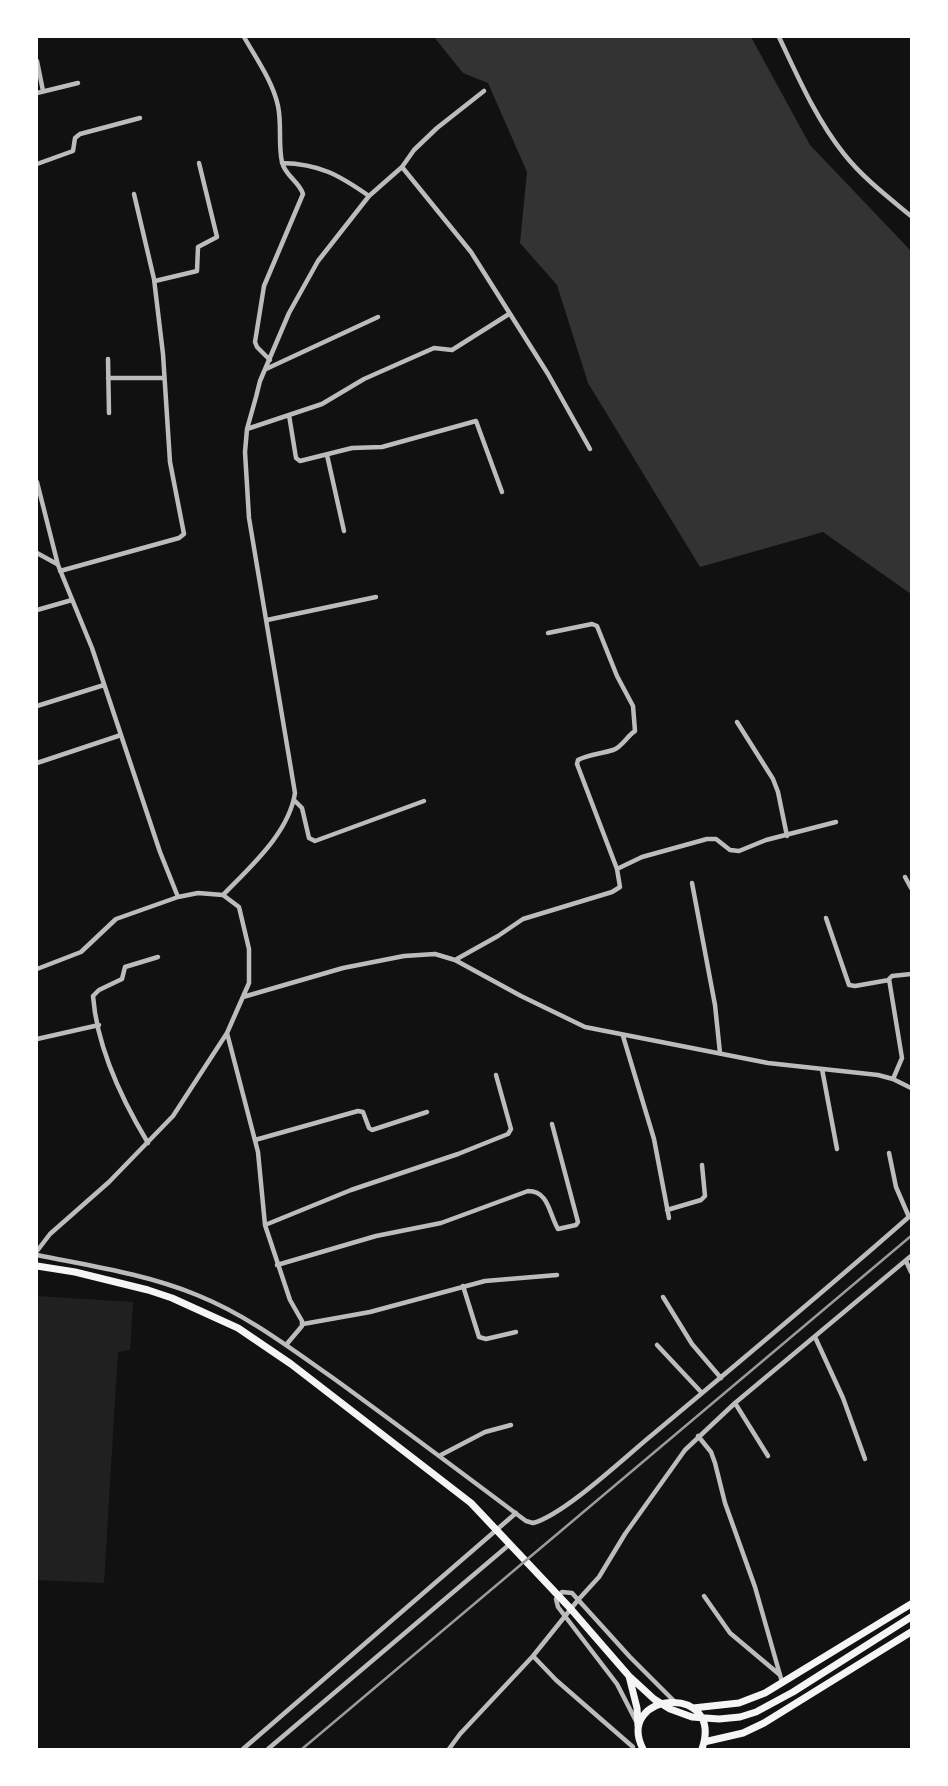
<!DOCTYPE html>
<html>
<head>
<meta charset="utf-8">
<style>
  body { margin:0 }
  #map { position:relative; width:948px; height:1786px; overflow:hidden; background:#111; font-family:Jost,sans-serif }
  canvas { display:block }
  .frame { position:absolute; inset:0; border:38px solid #fff; pointer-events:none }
</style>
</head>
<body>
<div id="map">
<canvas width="948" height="1786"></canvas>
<div class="frame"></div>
</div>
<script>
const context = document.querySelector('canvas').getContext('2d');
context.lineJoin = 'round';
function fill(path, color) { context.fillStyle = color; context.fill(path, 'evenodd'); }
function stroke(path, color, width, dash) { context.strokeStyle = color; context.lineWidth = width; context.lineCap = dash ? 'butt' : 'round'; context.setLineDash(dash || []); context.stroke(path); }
fill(new Path2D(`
  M 37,1296 L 133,1302 L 130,1350 L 118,1352 L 104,1583 L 37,1580 Z`), '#202020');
fill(new Path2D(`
  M 434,37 L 751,37 L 810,145 L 911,251 L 911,594 L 823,532 L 700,567 L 588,383 L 557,285 L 520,243 L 527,172 L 488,83 L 463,73 Z`), '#333');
stroke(new Path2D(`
  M 244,37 C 256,58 273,82 278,106 C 282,125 278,144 282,162 C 285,176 299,181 303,194 L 264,286 L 255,342 L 257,347 L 270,360
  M 779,37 C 798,77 816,119 844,154 C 863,178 888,197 911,216
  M 37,61 L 43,91
  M 37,93 L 78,83
  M 282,163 C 320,164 339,175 369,196
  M 37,164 L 73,151 L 75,138 L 80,134 L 140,118
  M 402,167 L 471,252 L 548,374 L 590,449
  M 155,281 L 197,271 L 198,247 L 217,237 L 199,163
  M 108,359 L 109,413
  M 266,369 L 378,317
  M 108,378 L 164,378
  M 289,415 L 296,458 L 300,461 L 352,448 L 382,447 L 476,421 L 502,492
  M 247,429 L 322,404 L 364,379 L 434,348 L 452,350 L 509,314
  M 327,455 L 344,531
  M 37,482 L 58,565 L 92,648 L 160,852 L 178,897
  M 37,553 L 57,564
  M 60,571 L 179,538 L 184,534 L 170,462 L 163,354 L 154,279 L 134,194
  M 37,610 L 72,600
  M 267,620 L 376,597
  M 37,706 L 104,685
  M 737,722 L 773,779 L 778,792 L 787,836
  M 37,763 L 121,735
  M 294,800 L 302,808 L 309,838 L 315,841 L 424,801
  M 617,869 L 642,857 L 707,839 L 716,839 L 730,850 L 739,851 L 766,840 L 836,822
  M 905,877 L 911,888
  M 692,883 L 715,1005 L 720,1053
  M 223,895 C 250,867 289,833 295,793 L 249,518 L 245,452 L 247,429 L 256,397 L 260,381 L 289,313 L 318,261 L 369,196 L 402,167 L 414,150 L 437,128 L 484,91
  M 826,918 L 849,985 L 855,986 L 889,980
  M 455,960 L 498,936 L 523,919 L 612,892 L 620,887 L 617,869 L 577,764 L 578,760 C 589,754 601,754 613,750 C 622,747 627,736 635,731 L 633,706 L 617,676 L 597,626 L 592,624 L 548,633
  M 37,969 L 81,952 L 116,919 L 178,897 L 198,893 L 223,895 L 239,907 L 249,949 L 249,983 L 227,1033 L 258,1152 L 265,1225 L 290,1300 L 302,1321 L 302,1326 L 286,1345
  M 243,997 L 343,968 L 404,956 L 435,954 L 455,960 L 521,996 L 585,1027 L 768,1063 L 878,1075 L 893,1079 L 911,1088
  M 623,1036 L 654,1139 L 669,1218
  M 37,1039 L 99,1025
  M 822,1069 L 837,1149
  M 893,1079 L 902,1058 L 889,979 L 892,976 L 911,974
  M 255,1140 L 358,1111 L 363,1112 L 369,1128 L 372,1130 L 427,1112
  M 148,1143 C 122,1100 97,1048 93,996 L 99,990 L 122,979 L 125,967 L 158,957
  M 889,1153 L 896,1187 L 909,1217
  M 667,1210 L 701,1200 L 705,1196 L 702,1165
  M 265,1225 L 351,1190 L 458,1154 L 508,1134 L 511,1129 L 496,1075
  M 37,1251 L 50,1234 L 109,1182 L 173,1116 L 227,1033
  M 37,1255 C 91,1266 146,1274 197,1295 C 247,1315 290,1348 333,1378 C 398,1425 462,1473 526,1521 L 533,1523 C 564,1515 625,1457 652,1435 C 739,1362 826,1290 911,1215
  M 906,1261 L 911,1272
  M 277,1265 L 376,1236 L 441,1223 L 528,1191 C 549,1191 549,1214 558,1229 L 576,1225 L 578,1222 L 552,1124
  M 463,1286 L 479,1337 L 486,1339 L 516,1332
  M 663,1297 L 692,1344 L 721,1378
  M 303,1324 L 370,1312 L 485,1281 L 557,1275
  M 815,1337 L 843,1398 L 865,1459
  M 657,1345 L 702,1393
  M 735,1403 L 768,1456
  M 698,1436 L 711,1452 L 715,1463 L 725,1503 L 755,1587 L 782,1682
  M 439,1456 L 485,1432 L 511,1425
  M 704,1596 L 730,1633 L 780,1675
  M 533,1656 L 556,1680 L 633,1747
  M 636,1721 L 617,1684 L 558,1607 L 556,1599 L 562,1592 L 572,1593 L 630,1657 L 674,1701
  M 243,1749 L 516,1513
  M 268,1749 L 510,1544
  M 449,1749 L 460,1734 L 533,1656 L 578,1600 L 599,1577 L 625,1534 L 685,1450 L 735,1403 L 911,1256`), '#bcbcbc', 4.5);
stroke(new Path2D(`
  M 37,1266 L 75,1272 L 148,1290 L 172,1298 L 238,1328 L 291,1364 L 471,1503 L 570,1608 L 629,1676 L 654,1699 L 670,1709 L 692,1717 L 719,1719 L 740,1717 L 756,1712 L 793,1692 L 911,1617
  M 629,1676 L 637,1708 L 638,1726
  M 693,1708 L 739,1703 L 765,1693 L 911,1604
  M 704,1742 L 743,1733 L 764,1723 L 911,1632
  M 643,1749 C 614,1692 725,1682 702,1749`), '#f5f5f5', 7);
stroke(new Path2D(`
  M 302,1749 L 911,1236`), '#9a9a9a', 2.5);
</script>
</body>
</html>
